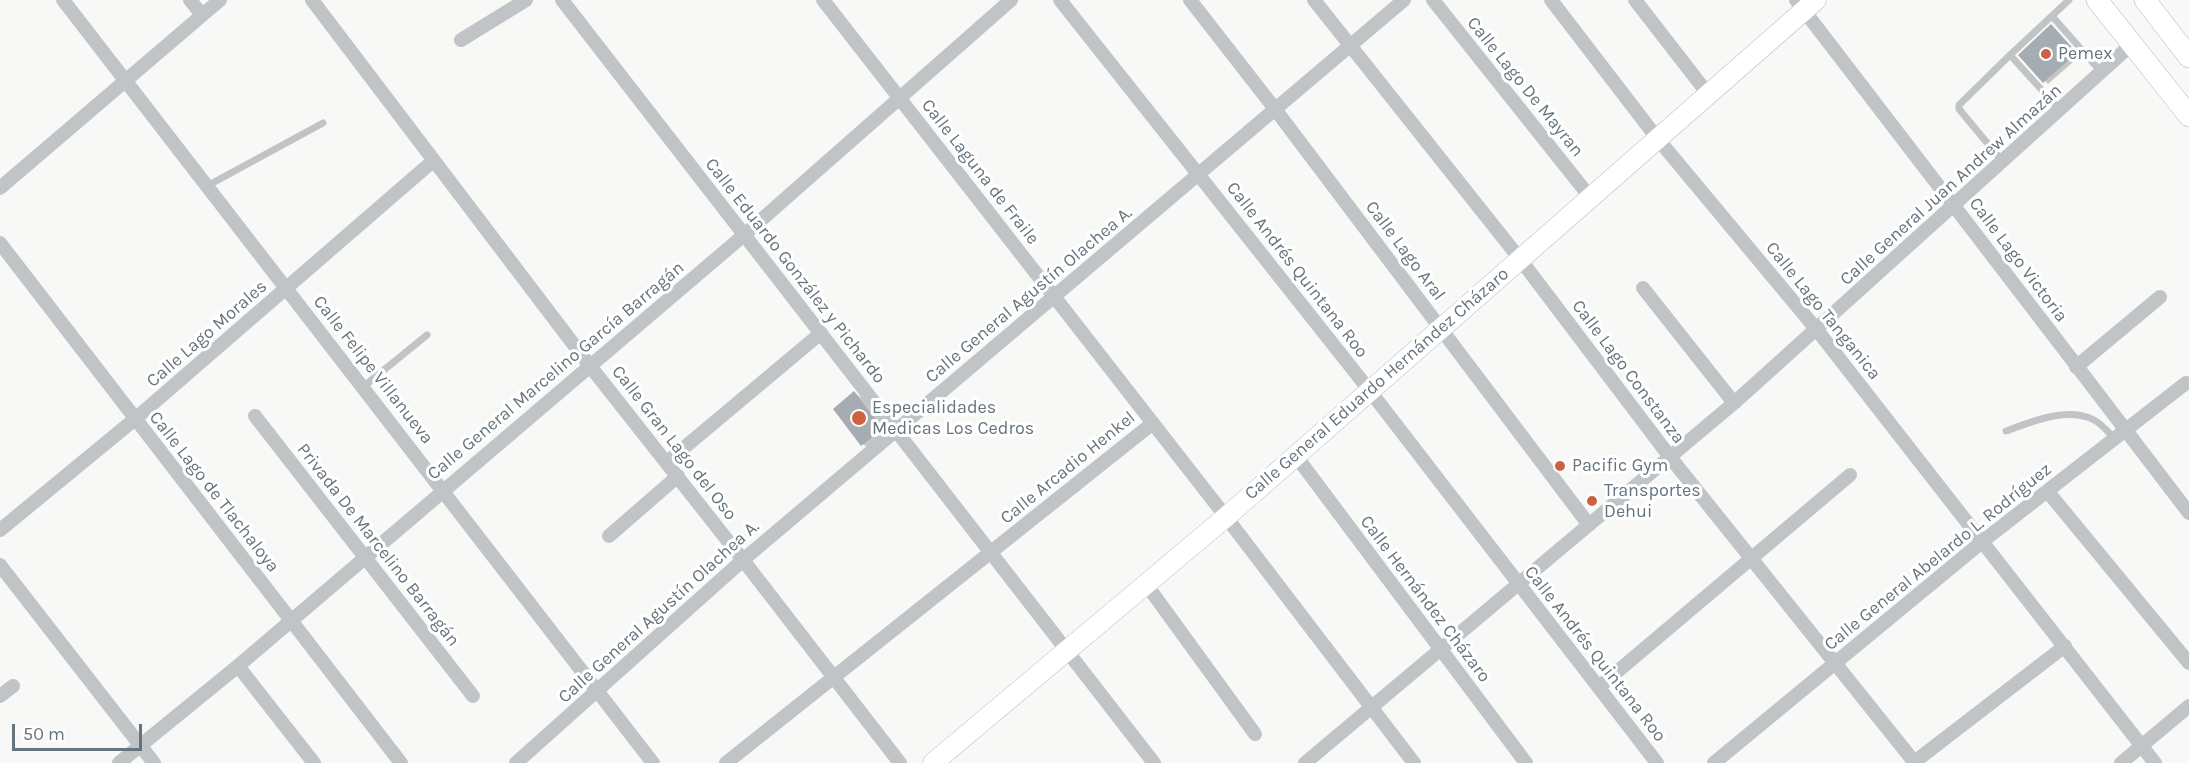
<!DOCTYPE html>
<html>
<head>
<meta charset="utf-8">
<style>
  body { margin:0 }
  #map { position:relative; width:2189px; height:763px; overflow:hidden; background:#f8f8f6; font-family:Karla,sans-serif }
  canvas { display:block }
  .scale { position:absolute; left:12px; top:724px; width:130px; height:27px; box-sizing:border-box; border:3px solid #66747d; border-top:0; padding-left:8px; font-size:18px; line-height:21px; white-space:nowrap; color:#66747d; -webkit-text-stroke:4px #fff; paint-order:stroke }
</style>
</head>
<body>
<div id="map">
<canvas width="2189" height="763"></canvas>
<div class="scale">50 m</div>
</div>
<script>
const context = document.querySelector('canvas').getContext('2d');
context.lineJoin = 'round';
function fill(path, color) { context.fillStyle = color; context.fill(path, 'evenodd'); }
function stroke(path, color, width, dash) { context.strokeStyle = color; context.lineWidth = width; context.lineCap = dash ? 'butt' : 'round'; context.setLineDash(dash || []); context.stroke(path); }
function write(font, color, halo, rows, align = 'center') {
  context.font = font + ' Karla,sans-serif'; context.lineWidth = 6; context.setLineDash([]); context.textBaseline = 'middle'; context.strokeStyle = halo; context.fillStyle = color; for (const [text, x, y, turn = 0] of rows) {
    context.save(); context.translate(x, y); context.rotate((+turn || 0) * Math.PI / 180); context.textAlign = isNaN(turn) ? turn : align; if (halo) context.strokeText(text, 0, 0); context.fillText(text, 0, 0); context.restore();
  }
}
fill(new Path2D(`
  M 2052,26 L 2080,56 L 2048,84 L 2020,55 Z
  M 854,393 L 868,401 L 895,437 L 876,452 L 862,444 Z`), '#0003');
fill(new Path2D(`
  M 2051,24 L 2077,53 L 2043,83 L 2018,55 Z
  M 854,391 L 883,429 L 861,446 L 833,409 Z`), '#a6adb2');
const secondary = new Path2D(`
  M 933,763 L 1226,517 L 1816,0`);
const primary = new Path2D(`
  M 2097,0 L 2189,116
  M 2145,0 L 2189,57`);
stroke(secondary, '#b3b8bb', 21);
stroke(primary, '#b4b8bb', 22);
stroke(new Path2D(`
  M 2052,16 L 2102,73
  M 2010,55 L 2069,0
  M 2003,162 L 1959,109 L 1959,105 L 2010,55 L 2060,110
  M 207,186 L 323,123
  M 363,387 L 427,335
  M 2006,431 C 2031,422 2067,406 2094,420 C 2102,424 2108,432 2115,439`), '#c0c4c7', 7);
stroke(new Path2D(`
  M 63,0 L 653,763
  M 190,0 L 202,15
  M 312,0 L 590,366 L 743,560 L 900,763
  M 562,0 L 1154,763
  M 823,0 L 1226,517 L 1414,763
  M 1060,0 L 1370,391 L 1657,763
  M 1190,0 L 1275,109 L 1589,525
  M 1314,0 L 1520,259 L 1670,457 L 1915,763
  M 1433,0 L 1590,197
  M 1551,0 L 1657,138 L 1817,330 L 2155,763
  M 1635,0 L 1708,94
  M 1796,0 C 1928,170 2058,342 2189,513
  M 461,40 L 526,0
  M 0,188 L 220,0
  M 0,243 L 401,763
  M 1643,288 L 1734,403
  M 2076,367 L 2160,297
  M 255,416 L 473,696
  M 1296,456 L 1526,763
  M 667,462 L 821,333
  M 2048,492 L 2189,663
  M 0,530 L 135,419 L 433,161
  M 609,536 L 678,476
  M 0,565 L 154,763
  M 1146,584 L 1255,734
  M 238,666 L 314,763
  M 1599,687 L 1850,475
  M 0,696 L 13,686
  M 119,763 L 238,666 L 744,235 L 1011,0
  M 516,763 L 743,560 L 1404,0
  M 726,763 L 1153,423
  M 1305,763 L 1734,403 L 2132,44
  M 1714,763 L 1983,541 L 2186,383
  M 1913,763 L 2065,646
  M 2121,763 L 2189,706`), '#c0c4c7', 14);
stroke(secondary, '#fff', 20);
stroke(primary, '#fff', 21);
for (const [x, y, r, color] of [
  [2046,54,6,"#cd6242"],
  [859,418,8,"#cd6242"],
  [1560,466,6,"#cd6242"],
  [1592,501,6,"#cd6242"]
]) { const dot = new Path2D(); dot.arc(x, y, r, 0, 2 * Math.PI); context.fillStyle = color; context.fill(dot); stroke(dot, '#fff', 2); }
write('18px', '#66747d', '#fff', [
  ["Pemex",2058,54],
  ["Especialidades",872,408],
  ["Medicas Los Cedros",872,429],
  ["Pacific Gym",1572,466],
  ["Transportes",1604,491],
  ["Dehui",1604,512]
], 'left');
write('18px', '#66747d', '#fff', [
  ["Calle Lago De Mayran",1525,87,51],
  ["Calle Laguna de Fraile",980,172,52],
  ["Calle General Juan Andrew Almazán",1951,185,-42],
  ["Calle Lago Aral",1405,251,53],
  ["Calle Lago Victoria",2018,260,53],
  ["Calle Andrés Quintana Roo",1297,270,52],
  ["Calle Eduardo González y Pichardo",795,271,52],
  ["Calle General Agustín Olachea A.",1029,295,-40],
  ["Calle Lago Tanganica",1823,311,51],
  ["Calle Lago Morales",207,334,-41],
  ["Calle Felipe Villanueva",373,370,52],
  ["Calle General Marcelino García Barragán",556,371,-40],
  ["Calle Lago Constanza",1628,372,53],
  ["Calle General Eduardo Hernández Cházaro",1377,384,-41],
  ["Calle Gran Lago del Oso",674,443,52],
  ["Calle Arcadio Henkel",1068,468,-39],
  ["Calle Lago de Tlachaloya",214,492,52],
  ["Privada De Marcelino Barragán",378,545,52],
  ["Calle General Abelardo L. Rodríguez",1938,557,-39],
  ["Calle Hernández Cházaro",1425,599,53],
  ["Calle General Agustín Olachea A.",659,612,-42],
  ["Calle Andrés Quintana Roo",1595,654,52]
]);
</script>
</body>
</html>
